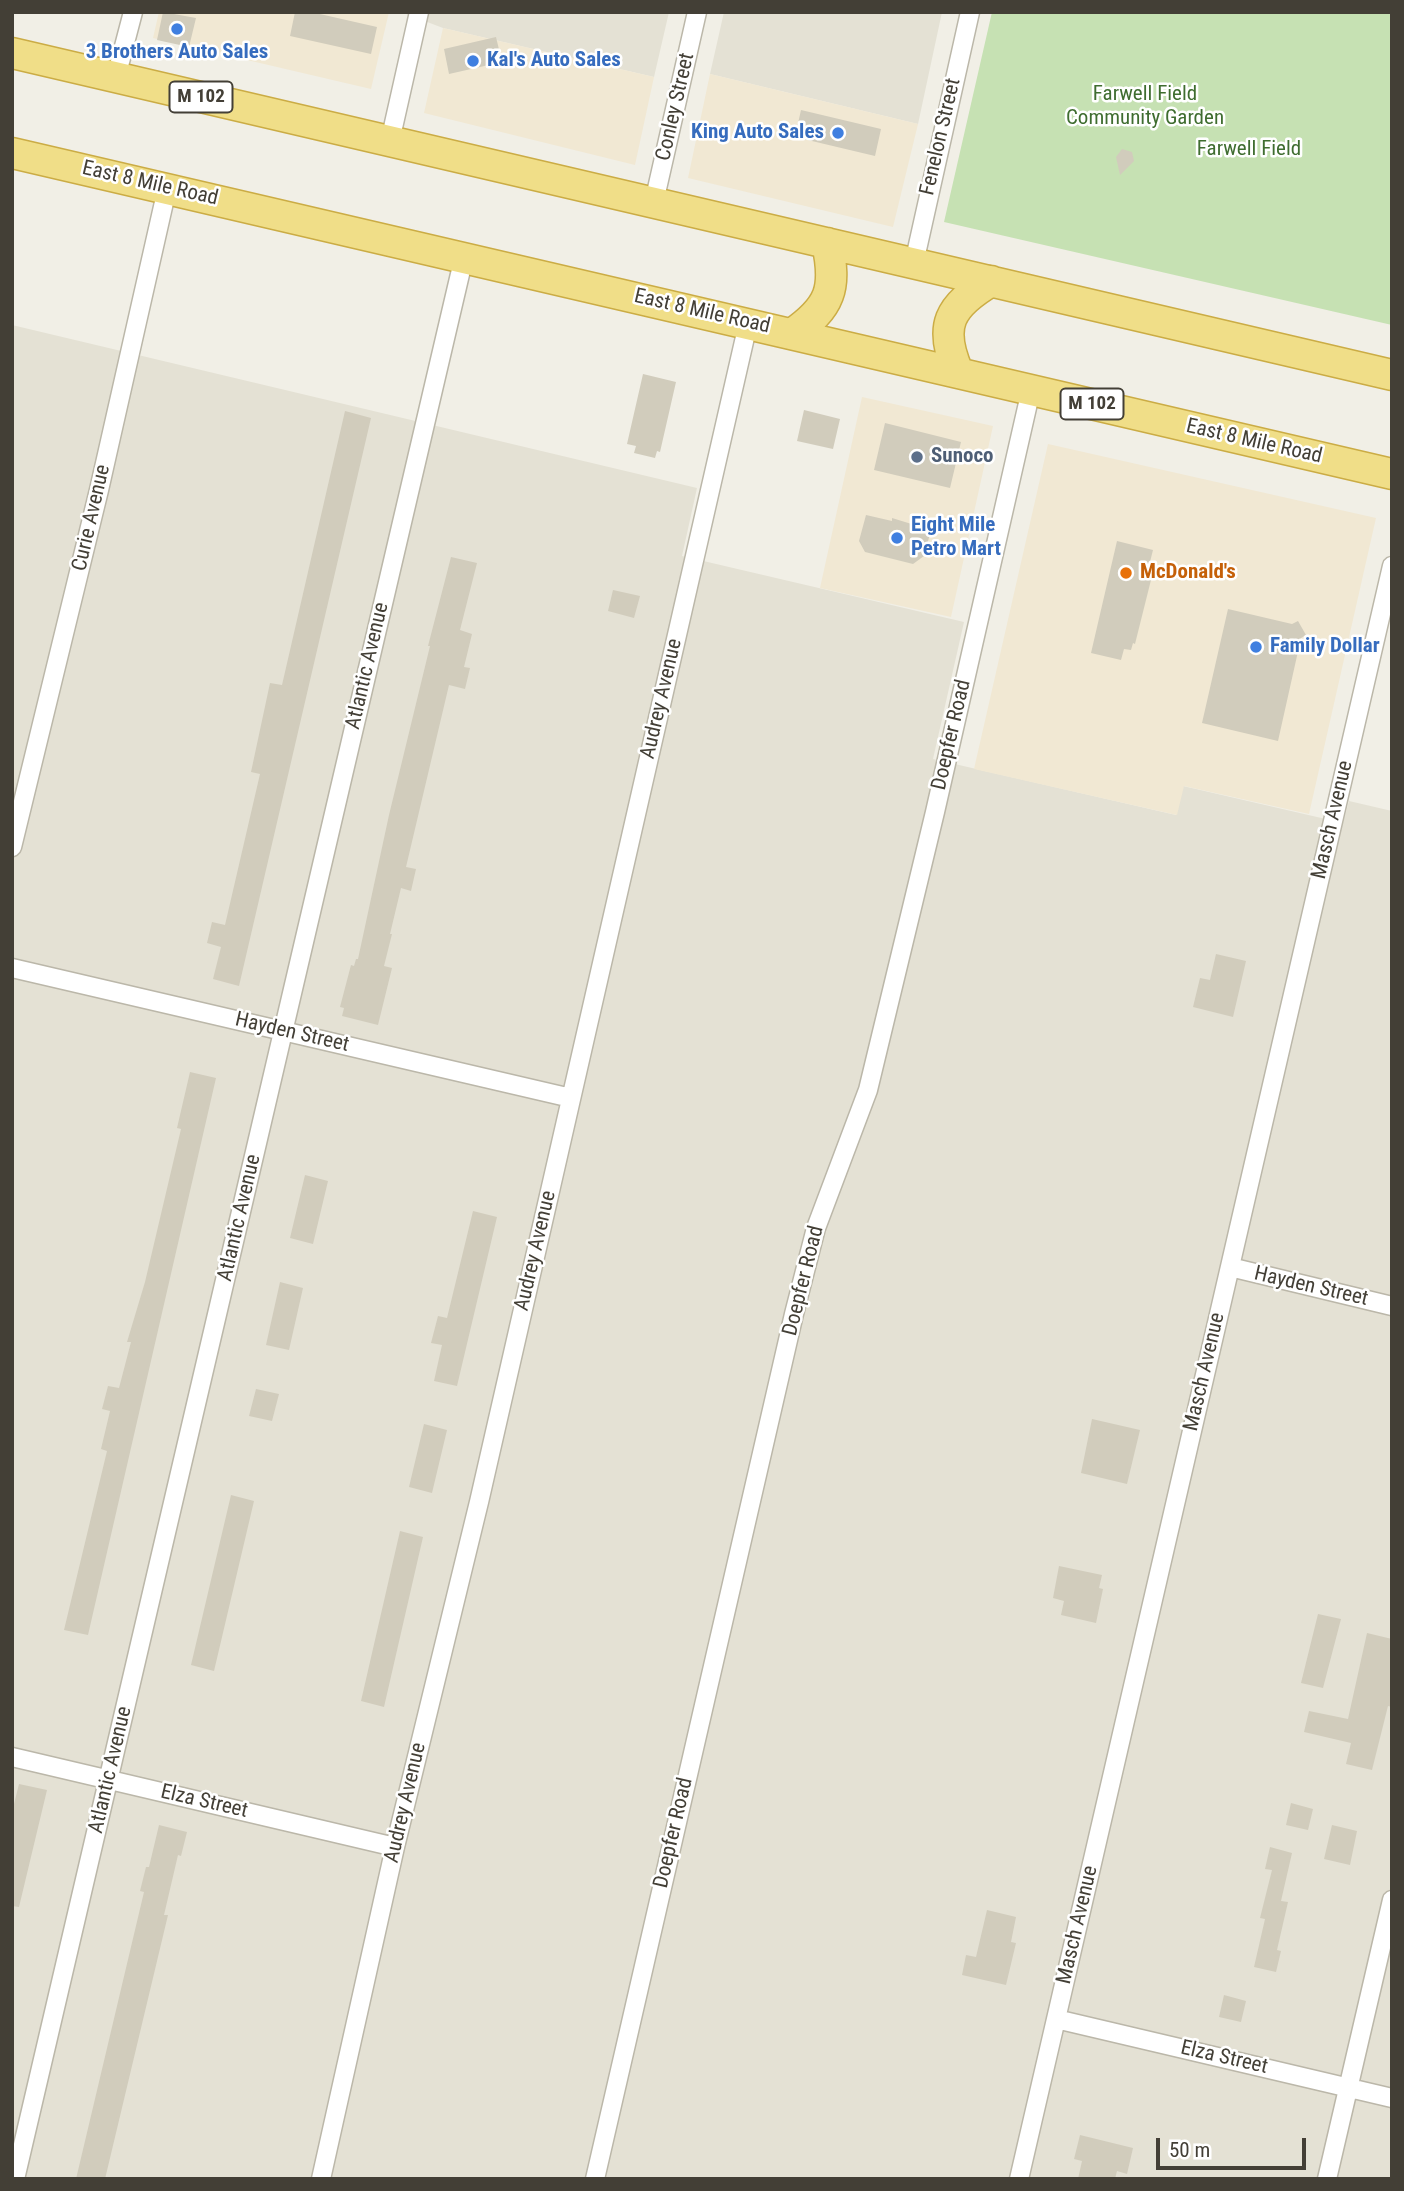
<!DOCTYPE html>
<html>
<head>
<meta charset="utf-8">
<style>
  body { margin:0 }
  #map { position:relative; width:1404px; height:2191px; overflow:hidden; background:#f1efe6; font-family:"Roboto Condensed",sans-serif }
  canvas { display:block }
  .frame { position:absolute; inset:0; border:14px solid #433f36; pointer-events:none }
  .scale { position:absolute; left:1156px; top:2138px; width:150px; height:32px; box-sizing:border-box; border:4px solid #433f36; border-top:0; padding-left:9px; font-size:21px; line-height:24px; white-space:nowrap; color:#433f36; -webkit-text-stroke:5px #fff; paint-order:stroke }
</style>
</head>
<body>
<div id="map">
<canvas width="1404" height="2191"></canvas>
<div class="frame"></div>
<div class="scale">50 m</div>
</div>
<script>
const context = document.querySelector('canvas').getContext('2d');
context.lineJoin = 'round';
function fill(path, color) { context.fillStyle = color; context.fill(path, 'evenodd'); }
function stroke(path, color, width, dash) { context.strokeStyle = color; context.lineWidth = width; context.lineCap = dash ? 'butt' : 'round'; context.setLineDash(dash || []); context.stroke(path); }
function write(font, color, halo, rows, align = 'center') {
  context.font = font + ' "Roboto Condensed",sans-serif'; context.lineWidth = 5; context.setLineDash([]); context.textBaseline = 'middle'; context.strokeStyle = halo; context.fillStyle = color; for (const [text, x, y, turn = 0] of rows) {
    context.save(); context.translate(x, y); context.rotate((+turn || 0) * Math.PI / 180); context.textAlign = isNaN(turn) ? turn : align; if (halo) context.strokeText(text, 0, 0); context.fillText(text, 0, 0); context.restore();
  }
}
fill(new Path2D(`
  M 401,12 L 669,12 L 654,77 L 443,28 Z
  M 724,12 L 942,12 L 918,124 L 710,74 Z
  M 12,325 L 697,488 L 682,556 L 964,622 L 933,759 L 1176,815 L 1183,786 L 1343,823 L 1349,801 L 1392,811 L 1392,2179 L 12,2179 Z`), '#e4e1d4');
fill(new Path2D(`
  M 159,12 L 389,12 L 371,89 L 153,38 Z
  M 443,28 L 654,77 L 635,165 L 424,113 Z
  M 710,74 L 918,124 L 893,227 L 688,178 Z
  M 862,397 L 993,426 L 951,617 L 820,588 Z
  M 1048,444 L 1376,518 L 1309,814 L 1184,786 L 1177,815 L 974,769 Z`), '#f1e8d3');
fill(new Path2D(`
  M 992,12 L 1392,12 L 1392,325 L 944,222 Z`), '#c6e1b3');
fill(new Path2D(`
  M 163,12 L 196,18 L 189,47 L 157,40 Z
  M 295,12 L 311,12 L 377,27 L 371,54 L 290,36 Z
  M 496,37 L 502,62 L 449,74 L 444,49 Z
  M 801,110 L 881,129 L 875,156 L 795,137 Z
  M 1122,149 L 1132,152 L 1134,161 L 1120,175 L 1116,157 Z
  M 643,374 L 676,382 L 660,452 L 657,451 L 655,458 L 634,453 L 636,446 L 627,444 Z
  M 804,410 L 840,419 L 833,449 L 797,441 Z
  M 345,411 L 371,418 L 239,986 L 213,979 L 221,947 L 207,943 L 212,922 L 225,925 L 260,774 L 251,772 L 270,683 L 282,685 Z
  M 885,423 L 961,442 L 950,488 L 874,470 Z
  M 866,515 L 892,521 L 892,518 L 931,530 L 924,556 L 913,564 L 865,552 L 859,541 Z
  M 1117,541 L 1153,550 L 1149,566 L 1154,568 L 1135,644 L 1133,643 L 1131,650 L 1124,649 L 1121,660 L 1091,653 Z
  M 451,557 L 477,563 L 460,630 L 472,634 L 464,667 L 470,668 L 465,689 L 449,685 L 406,867 L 416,869 L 411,891 L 401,888 L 390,934 L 392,934 L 384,966 L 392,968 L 378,1025 L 342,1016 L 344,1008 L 340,1007 L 351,965 L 354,966 L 356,959 L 358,959 L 389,815 L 430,646 L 428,646 Z
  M 613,590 L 640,596 L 634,618 L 608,611 Z
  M 1228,609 L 1292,624 L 1298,621 L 1306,635 L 1301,638 L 1278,741 L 1202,723 Z
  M 1216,954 L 1246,961 L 1233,1017 L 1193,1007 L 1200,978 L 1210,980 Z
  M 190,1072 L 216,1078 L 88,1635 L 64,1630 L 107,1451 L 101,1449 L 110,1411 L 102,1409 L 108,1386 L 119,1388 L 131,1342 L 127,1342 L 145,1282 L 181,1129 L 177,1128 Z
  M 305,1175 L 328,1181 L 313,1244 L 290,1238 Z
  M 473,1211 L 497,1217 L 457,1386 L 434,1381 L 442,1345 L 431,1343 L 438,1316 L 447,1318 Z
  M 280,1282 L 303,1288 L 289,1350 L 266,1345 Z
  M 256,1389 L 279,1394 L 272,1421 L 249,1416 Z
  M 1092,1419 L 1140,1430 L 1127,1484 L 1081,1473 Z
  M 424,1424 L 447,1430 L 432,1493 L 409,1487 Z
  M 231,1495 L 254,1501 L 214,1671 L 191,1665 Z
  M 400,1531 L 423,1537 L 384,1707 L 361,1701 Z
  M 1059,1566 L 1102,1575 L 1099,1588 L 1103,1589 L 1096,1623 L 1061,1615 L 1064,1601 L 1053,1598 Z
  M 1318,1614 L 1341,1619 L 1323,1688 L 1301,1683 Z
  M 1367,1633 L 1392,1639 L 1392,1707 L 1388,1706 L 1372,1770 L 1346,1764 L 1351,1743 L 1304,1732 L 1309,1711 L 1348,1719 Z
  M 19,1784 L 47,1790 L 19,1907 L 12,1906 L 12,1812 Z
  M 1291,1803 L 1313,1809 L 1308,1830 L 1286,1825 Z
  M 159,1825 L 187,1832 L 181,1856 L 178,1855 L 164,1915 L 168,1915 L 105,2179 L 76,2179 L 144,1892 L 140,1891 L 146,1867 L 149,1867 Z
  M 1332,1825 L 1357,1831 L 1350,1865 L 1324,1859 Z
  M 1270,1847 L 1292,1853 L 1281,1901 L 1288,1902 L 1277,1950 L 1281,1951 L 1276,1972 L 1254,1967 L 1265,1919 L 1260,1918 L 1272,1870 L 1265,1869 Z
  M 987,1910 L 1016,1917 L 1011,1942 L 1016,1943 L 1006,1985 L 962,1975 L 966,1955 L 976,1957 Z
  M 1224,1995 L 1246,2001 L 1241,2022 L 1219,2017 Z
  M 1080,2135 L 1133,2148 L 1127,2174 L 1117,2171 L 1115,2179 L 1078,2179 L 1082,2161 L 1074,2159 Z`), '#d1ccbc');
const minor = new Path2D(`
  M 116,77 L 133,12
  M 390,141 L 419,12
  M 654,202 L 697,12
  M 914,263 L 970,12
  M 12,847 L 99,490 L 167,189
  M 12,968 L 571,1098
  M 1230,1267 L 1392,1306
  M 12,1757 L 395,1847
  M 1056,2019 L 1392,2098
  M 15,2179 L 464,257
  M 321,2179 L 395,1847 L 479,1502 L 748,324
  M 595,2179 L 794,1314 L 816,1228 L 868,1090 L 935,812 L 1031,390
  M 1019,2179 L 1392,566
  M 1327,2179 L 1392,1900`);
const trunk = new Path2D(`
  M 12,53 L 1392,375
  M 12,153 L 1392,474
  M 792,334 C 831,307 837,288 827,243
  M 958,372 C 938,326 949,306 991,281`);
stroke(minor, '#bbb7a9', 21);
stroke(trunk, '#cbac45', 33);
stroke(minor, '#fff', 18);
stroke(trunk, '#f0de88', 30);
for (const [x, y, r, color] of [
  [177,29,7,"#3f7fe0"],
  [473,61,7,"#3f7fe0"],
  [838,133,7,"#3f7fe0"],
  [917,457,7,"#5c6f8a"],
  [897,538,7,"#3f7fe0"],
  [1126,573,7,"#e8710a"],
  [1256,647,7,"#3f7fe0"]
]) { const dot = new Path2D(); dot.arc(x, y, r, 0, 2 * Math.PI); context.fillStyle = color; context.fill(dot); stroke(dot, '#fff', 2.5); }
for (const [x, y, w] of [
  [201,97,63],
  [1092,404,63]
]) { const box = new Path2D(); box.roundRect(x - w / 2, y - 15.5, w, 31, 5); context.fillStyle = '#fff'; context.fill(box); stroke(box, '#433f36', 2); }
write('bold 19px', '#433f36', null, [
  ["M 102",201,97],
  ["M 102",1092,404]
]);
write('bold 21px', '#366cbe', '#fff', [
  ["3 Brothers Auto Sales",177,53,"center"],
  ["Kal's Auto Sales",487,61],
  ["King Auto Sales",824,133,"right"],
  ["Eight Mile",911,526],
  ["Petro Mart",911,550],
  ["Family Dollar",1270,647]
], 'left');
write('21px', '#3f6d30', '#fff', [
  ["Farwell Field",1145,95],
  ["Community Garden",1145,119],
  ["Farwell Field",1249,150]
]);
write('21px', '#433f36', '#fff', [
  ["Conley Street",676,107,-77],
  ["Fenelon Street",941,137,-77],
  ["East 8 Mile Road",150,184,13],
  ["East 8 Mile Road",702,312,13],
  ["East 8 Mile Road",1254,442,13],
  ["Curie Avenue",92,518,-77],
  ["Atlantic Avenue",368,666,-77],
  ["Audrey Avenue",662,699,-77],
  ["Doepfer Road",952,735,-77],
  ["Masch Avenue",1333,820,-77],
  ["Hayden Street",292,1033,13],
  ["Atlantic Avenue",240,1218,-77],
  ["Audrey Avenue",536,1251,-77],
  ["Doepfer Road",804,1281,-76],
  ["Hayden Street",1311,1287,13],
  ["Masch Avenue",1205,1372,-77],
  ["Atlantic Avenue",111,1770,-77],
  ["Elza Street",204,1802,13],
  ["Audrey Avenue",406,1803,-77],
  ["Doepfer Road",674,1833,-77],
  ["Masch Avenue",1078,1925,-77],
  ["Elza Street",1224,2058,13]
]);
write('bold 21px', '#4e5e75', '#fff', [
  ["Sunoco",931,457]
], 'left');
write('bold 21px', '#c56008', '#fff', [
  ["McDonald's",1140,573]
], 'left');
</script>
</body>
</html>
